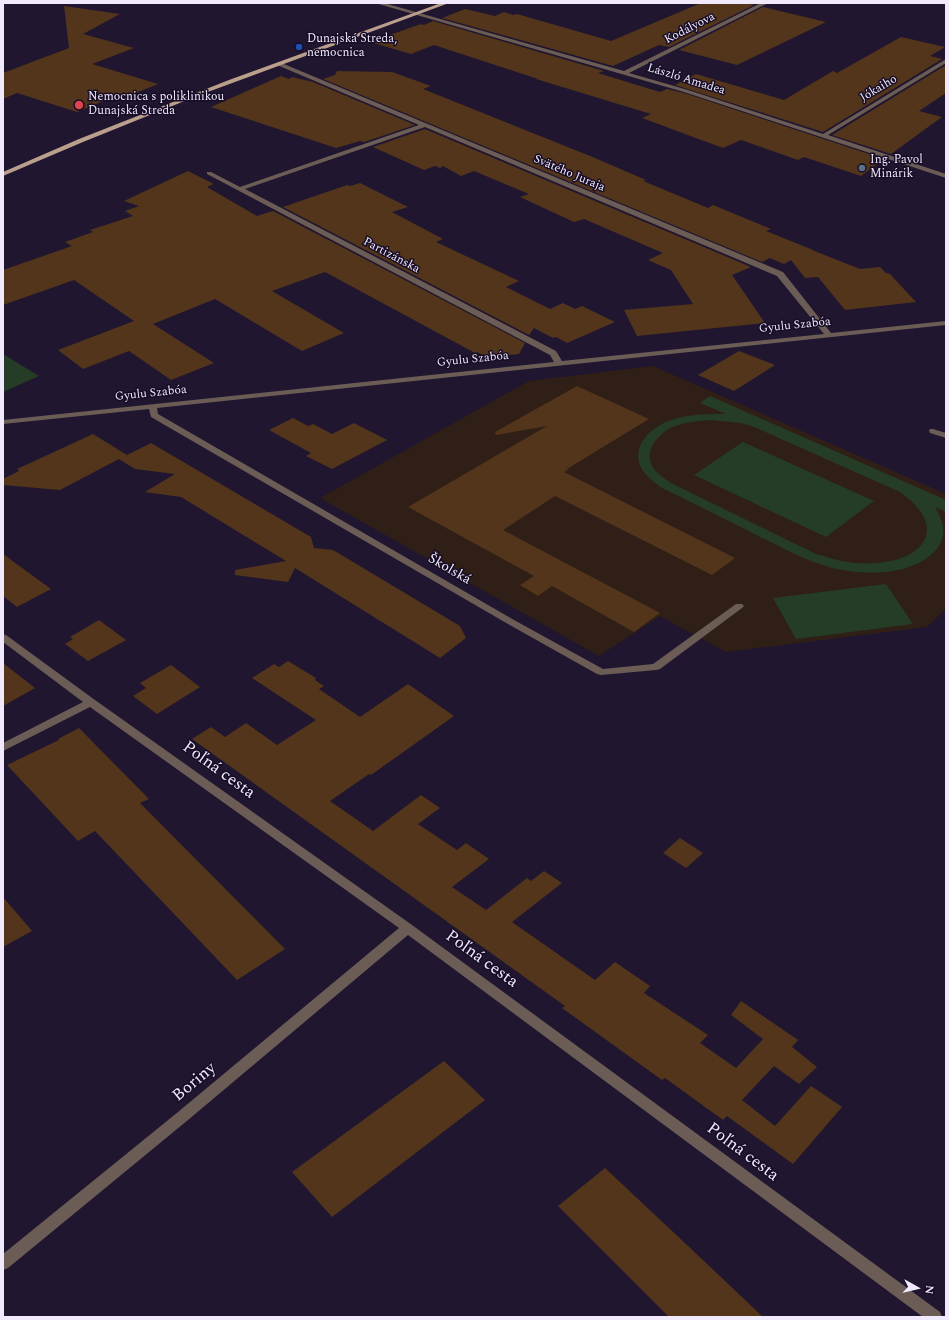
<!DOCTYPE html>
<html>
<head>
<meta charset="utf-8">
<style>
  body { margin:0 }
  #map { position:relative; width:949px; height:1320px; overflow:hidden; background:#201630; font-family:Spectral,serif }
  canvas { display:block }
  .frame { position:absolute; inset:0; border:4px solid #f0eafc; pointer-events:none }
  .north { position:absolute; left:897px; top:1268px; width:40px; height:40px; -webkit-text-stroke:3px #170d26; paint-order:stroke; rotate:98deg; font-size:11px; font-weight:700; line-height:16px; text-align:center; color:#f0eafc }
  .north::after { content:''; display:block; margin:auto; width:14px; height:18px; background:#f0eafc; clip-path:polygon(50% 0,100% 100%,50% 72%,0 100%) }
</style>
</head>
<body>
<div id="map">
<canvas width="949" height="1320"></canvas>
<div class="frame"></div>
<div class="north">N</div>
</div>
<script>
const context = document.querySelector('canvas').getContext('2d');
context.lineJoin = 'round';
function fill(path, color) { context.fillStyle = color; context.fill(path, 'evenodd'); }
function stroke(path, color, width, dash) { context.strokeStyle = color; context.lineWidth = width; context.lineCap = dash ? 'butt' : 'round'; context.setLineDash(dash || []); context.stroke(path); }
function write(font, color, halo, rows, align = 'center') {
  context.font = font + ' Spectral,serif'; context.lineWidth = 3; context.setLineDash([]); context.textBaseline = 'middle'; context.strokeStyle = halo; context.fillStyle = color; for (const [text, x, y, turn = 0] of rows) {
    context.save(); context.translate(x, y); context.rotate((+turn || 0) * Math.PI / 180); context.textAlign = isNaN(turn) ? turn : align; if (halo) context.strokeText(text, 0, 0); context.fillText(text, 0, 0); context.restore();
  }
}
fill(new Path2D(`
  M 653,366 L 946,494 L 946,609 L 927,627 L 726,652 L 660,616 L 599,656 L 320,498 L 529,381 Z`), '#301f17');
fill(new Path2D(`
  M 3,354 L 39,376 L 3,392 Z
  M 710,396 L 946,500 L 946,512 L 935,507 C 944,522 948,537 935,551 C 910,578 855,576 823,565 C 802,559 782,547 762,538 C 729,521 695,504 662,488 C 655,483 648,478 643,471 C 628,447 651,426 674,419 C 691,414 708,414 726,414 L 700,403 ZM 712,420 L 740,423 L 752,426 L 900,492 C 949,526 926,561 874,563 C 854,565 835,560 816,554 L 671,483 C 665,479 659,475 654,469 C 642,451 658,433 675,426 C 687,422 699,421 712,420 Z
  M 743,442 L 874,501 L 826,537 L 694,475 Z
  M 886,584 L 913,624 L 796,639 L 773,598 Z`), '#253c27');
fill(new Path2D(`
  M 701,3 L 746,3 L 754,5 L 669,47 L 659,45 L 613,66 L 442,18 L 465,9 L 495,16 L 504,12 L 513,15 L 517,14 L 611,41 Z
  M 64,6 L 120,14 L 83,34 L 134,48 L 92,64 L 158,84 L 116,101 L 108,99 L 77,112 L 17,93 L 3,99 L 3,73 L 69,48 Z
  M 763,7 L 826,22 L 737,65 L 679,50 Z
  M 433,21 L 604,71 L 598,73 L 660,92 L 667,89 L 684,93 L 884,159 L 861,176 L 804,157 L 798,160 L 741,140 L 723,148 L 642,118 L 651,114 L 536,79 L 538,79 L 434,45 L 411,54 L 370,42 L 421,24 L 424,25 Z
  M 901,37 L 945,47 L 930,56 L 942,59 L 823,132 L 675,85 L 696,74 L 784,100 L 833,71 L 837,73 Z
  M 946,65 L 946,93 L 919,111 L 942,117 L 891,154 L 832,135 Z
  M 337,71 L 392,72 L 431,86 L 423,89 L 595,158 L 646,180 L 643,181 L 708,208 L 713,205 L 771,229 L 766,231 L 813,250 L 812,250 L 860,269 L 880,267 L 886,273 L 890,274 L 916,302 L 845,310 L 818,277 L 805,278 L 791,260 L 784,264 L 770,258 L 762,262 L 323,79 L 335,75 Z
  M 281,76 L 289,79 L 292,77 L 313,82 L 415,125 L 364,142 L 360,141 L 336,148 L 211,107 Z
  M 425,129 L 751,267 L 732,275 L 765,323 L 637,336 L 624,310 L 693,304 L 671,270 L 648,260 L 663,253 L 584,219 L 574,222 L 520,197 L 529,194 L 474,171 L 461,176 L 443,166 L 440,168 L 435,166 L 424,170 L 373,147 Z
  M 188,171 L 214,184 L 207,187 L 257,216 L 273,211 L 525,343 L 519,354 L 487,357 L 477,352 L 475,353 L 325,272 L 272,291 L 344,333 L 302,351 L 215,299 L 153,324 L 214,363 L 171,380 L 129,351 L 83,369 L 58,350 L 134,321 L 74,280 L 3,305 L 3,270 L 72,246 L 65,242 L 93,232 L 90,230 L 133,216 L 125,211 L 139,206 L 124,201 Z
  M 360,183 L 408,207 L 392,212 L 443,239 L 436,242 L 519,281 L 506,287 L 550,309 L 563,303 L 575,309 L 582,306 L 615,322 L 567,343 L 556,337 L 553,338 L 534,328 L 529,335 L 283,207 L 347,185 L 350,186 Z
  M 739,351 L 775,365 L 734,391 L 698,375 Z
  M 577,386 L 649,419 L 567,469 L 568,470 L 564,472 L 735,558 L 712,575 L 555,496 L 503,530 L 660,613 L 634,632 L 552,586 L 538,596 L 520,585 L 534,576 L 408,507 L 547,426 L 496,435 L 495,432 Z
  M 293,418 L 308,426 L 313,424 L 332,434 L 354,423 L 387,440 L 332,469 L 306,456 L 311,453 L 269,430 Z
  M 93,434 L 127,455 L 125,456 L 151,443 L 311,537 L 314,548 L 333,550 L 460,626 L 466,638 L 440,658 L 295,568 L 288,582 L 235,575 L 235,570 L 286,561 L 181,497 L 145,492 L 175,474 L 135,469 L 119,459 L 60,490 L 3,485 L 3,479 L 19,471 L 17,469 Z
  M 3,554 L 51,589 L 17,607 L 3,596 Z
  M 99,620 L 126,640 L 88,661 L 65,644 L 73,639 L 70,637 Z
  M 288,661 L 316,678 L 315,680 L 324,686 L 319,689 L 360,717 L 408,684 L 454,716 L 371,775 L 369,774 L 330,801 L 373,831 L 421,795 L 440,808 L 418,824 L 457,850 L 466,843 L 489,859 L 452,887 L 486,910 L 527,878 L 531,881 L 544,871 L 562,883 L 512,922 L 595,980 L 615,962 L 650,986 L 644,993 L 708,1035 L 700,1043 L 736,1068 L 763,1039 L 731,1015 L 741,1001 L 798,1040 L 792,1047 L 817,1067 L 799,1084 L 774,1066 L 742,1100 L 775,1126 L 811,1086 L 842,1107 L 793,1164 L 727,1116 L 723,1120 L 665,1078 L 662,1080 L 562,1008 L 565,1006 L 192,739 L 211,727 L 225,737 L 246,723 L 277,745 L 316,720 L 252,678 L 274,664 L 279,667 Z
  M 3,663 L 35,688 L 3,706 Z
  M 171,665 L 200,687 L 157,714 L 133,696 L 146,688 L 140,683 Z
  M 79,728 L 149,799 L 140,803 L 285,949 L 237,980 L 95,831 L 78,841 L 7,765 L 59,740 L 58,739 Z
  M 680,838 L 703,853 L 686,868 L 663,853 Z
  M 3,897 L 32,931 L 3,947 Z
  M 444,1061 L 485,1100 L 332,1217 L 292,1172 Z
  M 605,1168 L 704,1261 L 763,1317 L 669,1317 L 558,1206 Z`), '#52351b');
fill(new Path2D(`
  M 375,3 L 384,3 L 624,71 L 761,3 L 768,3 L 629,73 L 688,90 L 823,134 L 946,59 L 946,63 L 828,135 L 946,174 L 946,178 L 684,92 Z
  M 279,62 L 783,272 L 831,333 L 946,321 L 946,325 L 157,408 L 158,414 L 514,620 L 603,669 L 653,664 L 736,604 L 742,604 L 744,606 L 742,608 L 660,669 L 656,670 L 601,675 L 597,674 L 508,624 L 151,417 L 149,409 L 3,424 L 3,420 L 554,362 L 550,355 L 207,174 L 207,172 L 211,172 L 240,187 L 419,125 L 277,65 L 277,63 ZM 425,127 L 777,276 L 824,334 L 562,361 L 556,351 L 245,189 Z
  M 930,429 L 933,429 L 946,433 L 946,438 L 930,433 L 929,431 Z
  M 3,634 L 6,635 L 95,700 L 412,925 L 940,1312 L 942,1317 L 923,1317 L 408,935 L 188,1120 L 8,1268 L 3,1270 L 3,1254 L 178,1112 L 399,928 L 90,707 L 3,751 L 3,743 L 83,702 L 3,642 Z`), '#6b5d55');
fill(new Path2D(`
  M 441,3 L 449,3 L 197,96 L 83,142 L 3,176 L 3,172 L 79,139 L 229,80 Z`), '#bb9f8d');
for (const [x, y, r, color] of [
  [299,47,4,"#1a4fb4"],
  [79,105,5,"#e0444e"],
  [862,168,4,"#5c6f8a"]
]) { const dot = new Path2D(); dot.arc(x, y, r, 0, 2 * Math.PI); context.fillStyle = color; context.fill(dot); stroke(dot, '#170d26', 1.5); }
write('12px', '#f0eafc', '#170d26', [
  ["Kodályova",690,29,-27],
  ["László Amadea",686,80,17],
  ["Jókaiho",879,89,-31],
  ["Svätého Juraja",569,174,23],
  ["Partizánska",391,256,28],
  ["Gyulu Szabóa",795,326,-6],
  ["Gyulu Szabóa",473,360,-6],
  ["Gyulu Szabóa",151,394,-6]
]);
write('12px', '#f0eafc', '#170d26', [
  ["Dunajská Streda,",307,40],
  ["nemocnica",307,54],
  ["Nemocnica s poliklinikou",88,98],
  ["Dunajská Streda",88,112],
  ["Ing. Pavol",870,161],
  ["Minárik",870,175]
], 'left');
write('14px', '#f0eafc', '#170d26', [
  ["Školská",449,570,30]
]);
write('17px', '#f0eafc', '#170d26', [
  ["Poľná cesta",218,771,36],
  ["Poľná cesta",481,960,36],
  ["Boriny",195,1083,-40],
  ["Poľná cesta",742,1153,37]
]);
</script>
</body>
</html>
